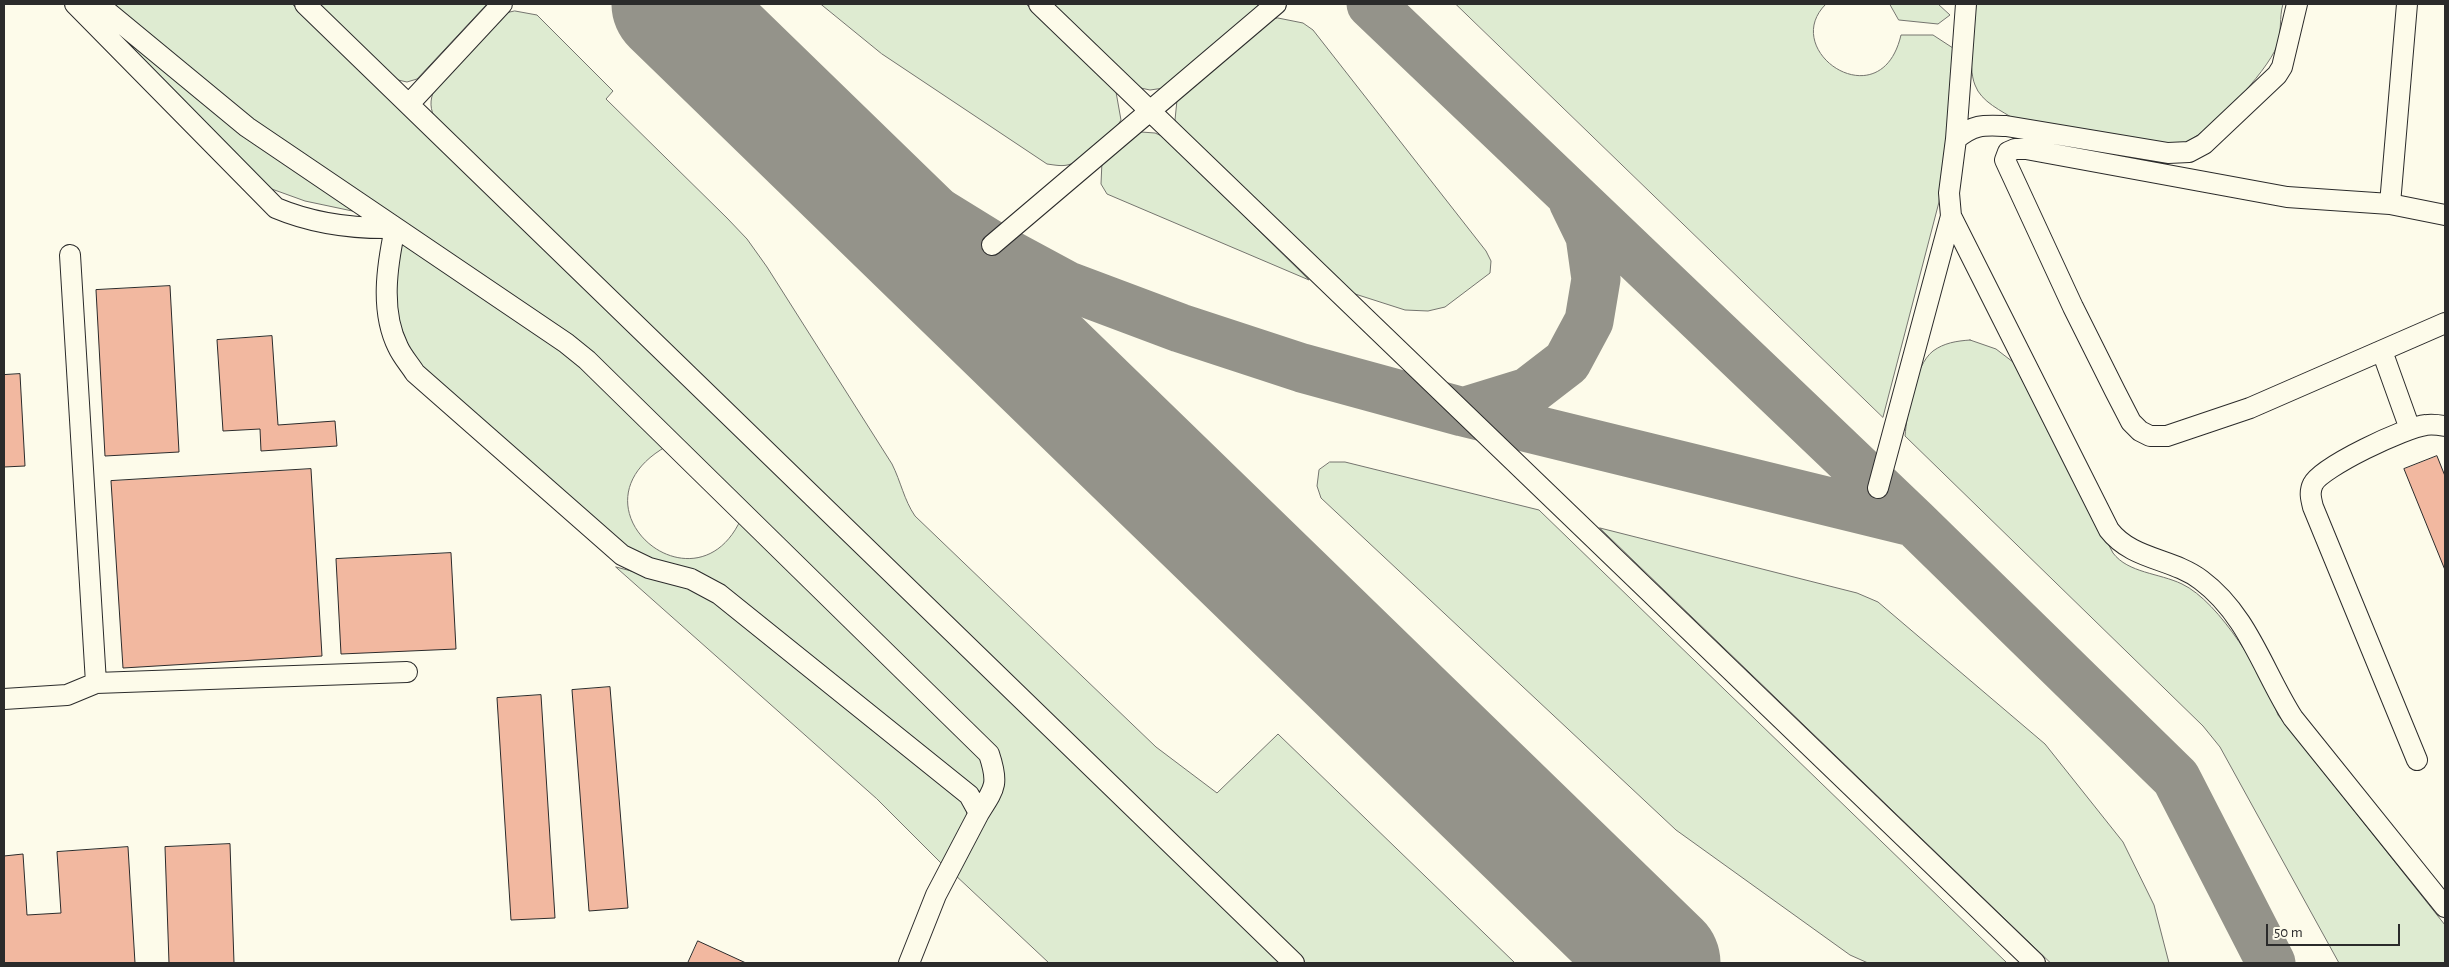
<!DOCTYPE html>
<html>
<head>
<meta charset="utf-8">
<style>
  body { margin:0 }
  #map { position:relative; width:2449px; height:967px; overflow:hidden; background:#fdfbea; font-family:"Alegreya Sans",sans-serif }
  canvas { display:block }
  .frame { position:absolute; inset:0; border:5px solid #2b2b2b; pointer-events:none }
  .scale { position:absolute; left:2266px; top:924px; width:134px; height:22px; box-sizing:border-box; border:2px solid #2b2b2b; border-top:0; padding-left:6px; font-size:15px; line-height:18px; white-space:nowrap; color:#2b2b2b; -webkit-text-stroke:4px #fdfbea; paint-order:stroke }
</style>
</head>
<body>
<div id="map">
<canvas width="2449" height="967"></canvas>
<div class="frame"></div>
<div class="scale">50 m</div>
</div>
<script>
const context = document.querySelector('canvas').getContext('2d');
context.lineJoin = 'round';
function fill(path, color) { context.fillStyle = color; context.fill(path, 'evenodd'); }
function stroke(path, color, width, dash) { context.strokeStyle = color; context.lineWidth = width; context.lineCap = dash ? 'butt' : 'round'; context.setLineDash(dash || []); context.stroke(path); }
const green = new Path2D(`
  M 89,4 L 376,216 L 305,201 L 269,188 Z
  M 104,4 L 292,4 L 1283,963 L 1049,963 L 953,873 L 1002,792 L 1004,778 L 586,348 L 268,133 Z
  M 317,4 L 487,4 L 417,79 L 407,82 L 398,80 Z
  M 821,4 L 1026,4 L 1116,92 L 1121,120 C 1113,134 1087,158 1071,164 C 1063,167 1055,165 1047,164 L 882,54 Z
  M 1051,4 L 1259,4 L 1251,15 L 1164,88 L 1150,90 L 1136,87 Z
  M 1456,4 L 1826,4 C 1778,51 1881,121 1901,35 L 1933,35 L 1956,50 L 1939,202 L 1883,417 Z
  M 1890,4 L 1938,4 L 1950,15 L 1938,24 L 1899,20 Z
  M 1976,4 L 2283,4 C 2279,17 2282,33 2277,46 C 2267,72 2207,137 2181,144 C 2176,145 2170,145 2165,145 L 2016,120 C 2002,111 1981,102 1975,85 C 1967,66 1975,25 1976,4 Z
  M 515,11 L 537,15 L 613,91 L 606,99 L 727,218 L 747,239 L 767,267 L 892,464 C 901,482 904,500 915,516 L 1156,747 L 1217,793 L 1278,734 L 1515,963 L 1304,963 L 436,121 C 430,109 429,101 435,88 L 502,14 Z
  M 1278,18 L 1303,23 L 1313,30 L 1486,251 L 1491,261 L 1490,273 L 1445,307 L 1428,311 L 1405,310 L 1352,293 L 1179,130 L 1175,120 L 1177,100 L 1269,20 Z
  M 1141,132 L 1155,133 L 1164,137 L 1309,280 L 1107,194 L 1101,184 L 1102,161 L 1128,137 Z
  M 403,242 L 567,352 L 667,446 C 562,505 695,619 741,519 L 988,767 L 983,796 L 722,586 L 640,559 L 413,359 L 393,306 L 397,245 Z
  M 1970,340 L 1996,349 L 2013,362 L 2113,553 C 2128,573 2159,573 2182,584 C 2220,602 2264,676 2278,715 L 2445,925 L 2445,963 L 2339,963 L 2220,747 L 2203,726 L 1905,436 C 1907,414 1914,366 1933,351 C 1944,343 1956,341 1970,340 Z
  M 1330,462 L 1345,462 L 1539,510 L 2007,963 L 1868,963 L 1850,955 L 1676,830 L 1321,498 L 1317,486 L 1319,470 Z
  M 1600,528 L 1857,593 L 1878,602 L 2045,744 L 2123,842 L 2154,905 L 2169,963 L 2051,963 Z
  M 616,567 L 692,587 L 715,600 L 965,803 L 968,820 L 942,864 L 877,799 Z`);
fill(green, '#deebd1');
stroke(green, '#74746e', 1);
stroke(new Path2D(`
  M 1371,4 L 1914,522 L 2176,778 L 2271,963
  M 762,91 L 932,208 L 992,245 L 1068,286 L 1180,328 L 1302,368 L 1463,412 L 1912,522
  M 1463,412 L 1528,392 L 1567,362 L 1589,321 L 1596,279 L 1590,236 L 1573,201`), '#94938a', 49);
stroke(new Path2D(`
  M 672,4 L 1660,963`), '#94938a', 121);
const building = new Path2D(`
  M 170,286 L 179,452 L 105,456 L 96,290 Z
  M 272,336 L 278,425 L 335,421 L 337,446 L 261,451 L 260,429 L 223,431 L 217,340 Z
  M 20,374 L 25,466 L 4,467 L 4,375 Z
  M 2437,456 L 2445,476 L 2445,570 L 2404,469 Z
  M 311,469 L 322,656 L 123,668 L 111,481 Z
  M 451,553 L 456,649 L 341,654 L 336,559 Z
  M 610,687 L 628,908 L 589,911 L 572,690 Z
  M 541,695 L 555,918 L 511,920 L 497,698 Z
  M 230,844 L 234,963 L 169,963 L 165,847 Z
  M 128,847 L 135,963 L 4,963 L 4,856 L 23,854 L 27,915 L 61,913 L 57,852 Z
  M 698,941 L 746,963 L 688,963 Z`);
fill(building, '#f2b8a0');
stroke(building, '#2b2b2b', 1);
const minor = new Path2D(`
  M 75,4 L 276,208 C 314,224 354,229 395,228 C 387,266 380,311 398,347 C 402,356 410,365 415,373 L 622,555 L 649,568 L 691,579 L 719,594 L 969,795 L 979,813 L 936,895 L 909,963
  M 98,4 L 247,127 L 566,343 L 587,360 L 989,754 C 999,784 995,788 979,813
  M 305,4 L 1294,963
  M 1039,4 L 2035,963
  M 2297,4 L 2282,67 L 2277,75 L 2204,144 L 2189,152 L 2168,153 L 2006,126 C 1983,125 1974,124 1956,139 L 1949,193 L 1951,216 L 2109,530 C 2132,560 2172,558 2201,580 C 2248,615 2263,671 2293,718 L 2445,907
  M 409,104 L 502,4
  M 1956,139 L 1966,4
  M 2390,204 L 2407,4
  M 2445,215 L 2390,204 L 2287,197 L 2026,149 L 2015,149 L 2008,152 L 2005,160 L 2073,307 L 2115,391 L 2131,422 L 2140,431 L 2150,436 L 2167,436 L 2250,408 L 2445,323
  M 992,245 L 1276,4
  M 2382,351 L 2410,429
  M 1878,488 L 1951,216
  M 96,683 L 407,672
  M 4,699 L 67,695 L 96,683 L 70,255
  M 2417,760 L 2313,507 C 2311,499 2309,492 2313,484 C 2321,467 2406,427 2426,425 C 2432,424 2439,425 2445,426`);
stroke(minor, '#2b2b2b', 22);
stroke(minor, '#fdfbea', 20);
</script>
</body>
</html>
